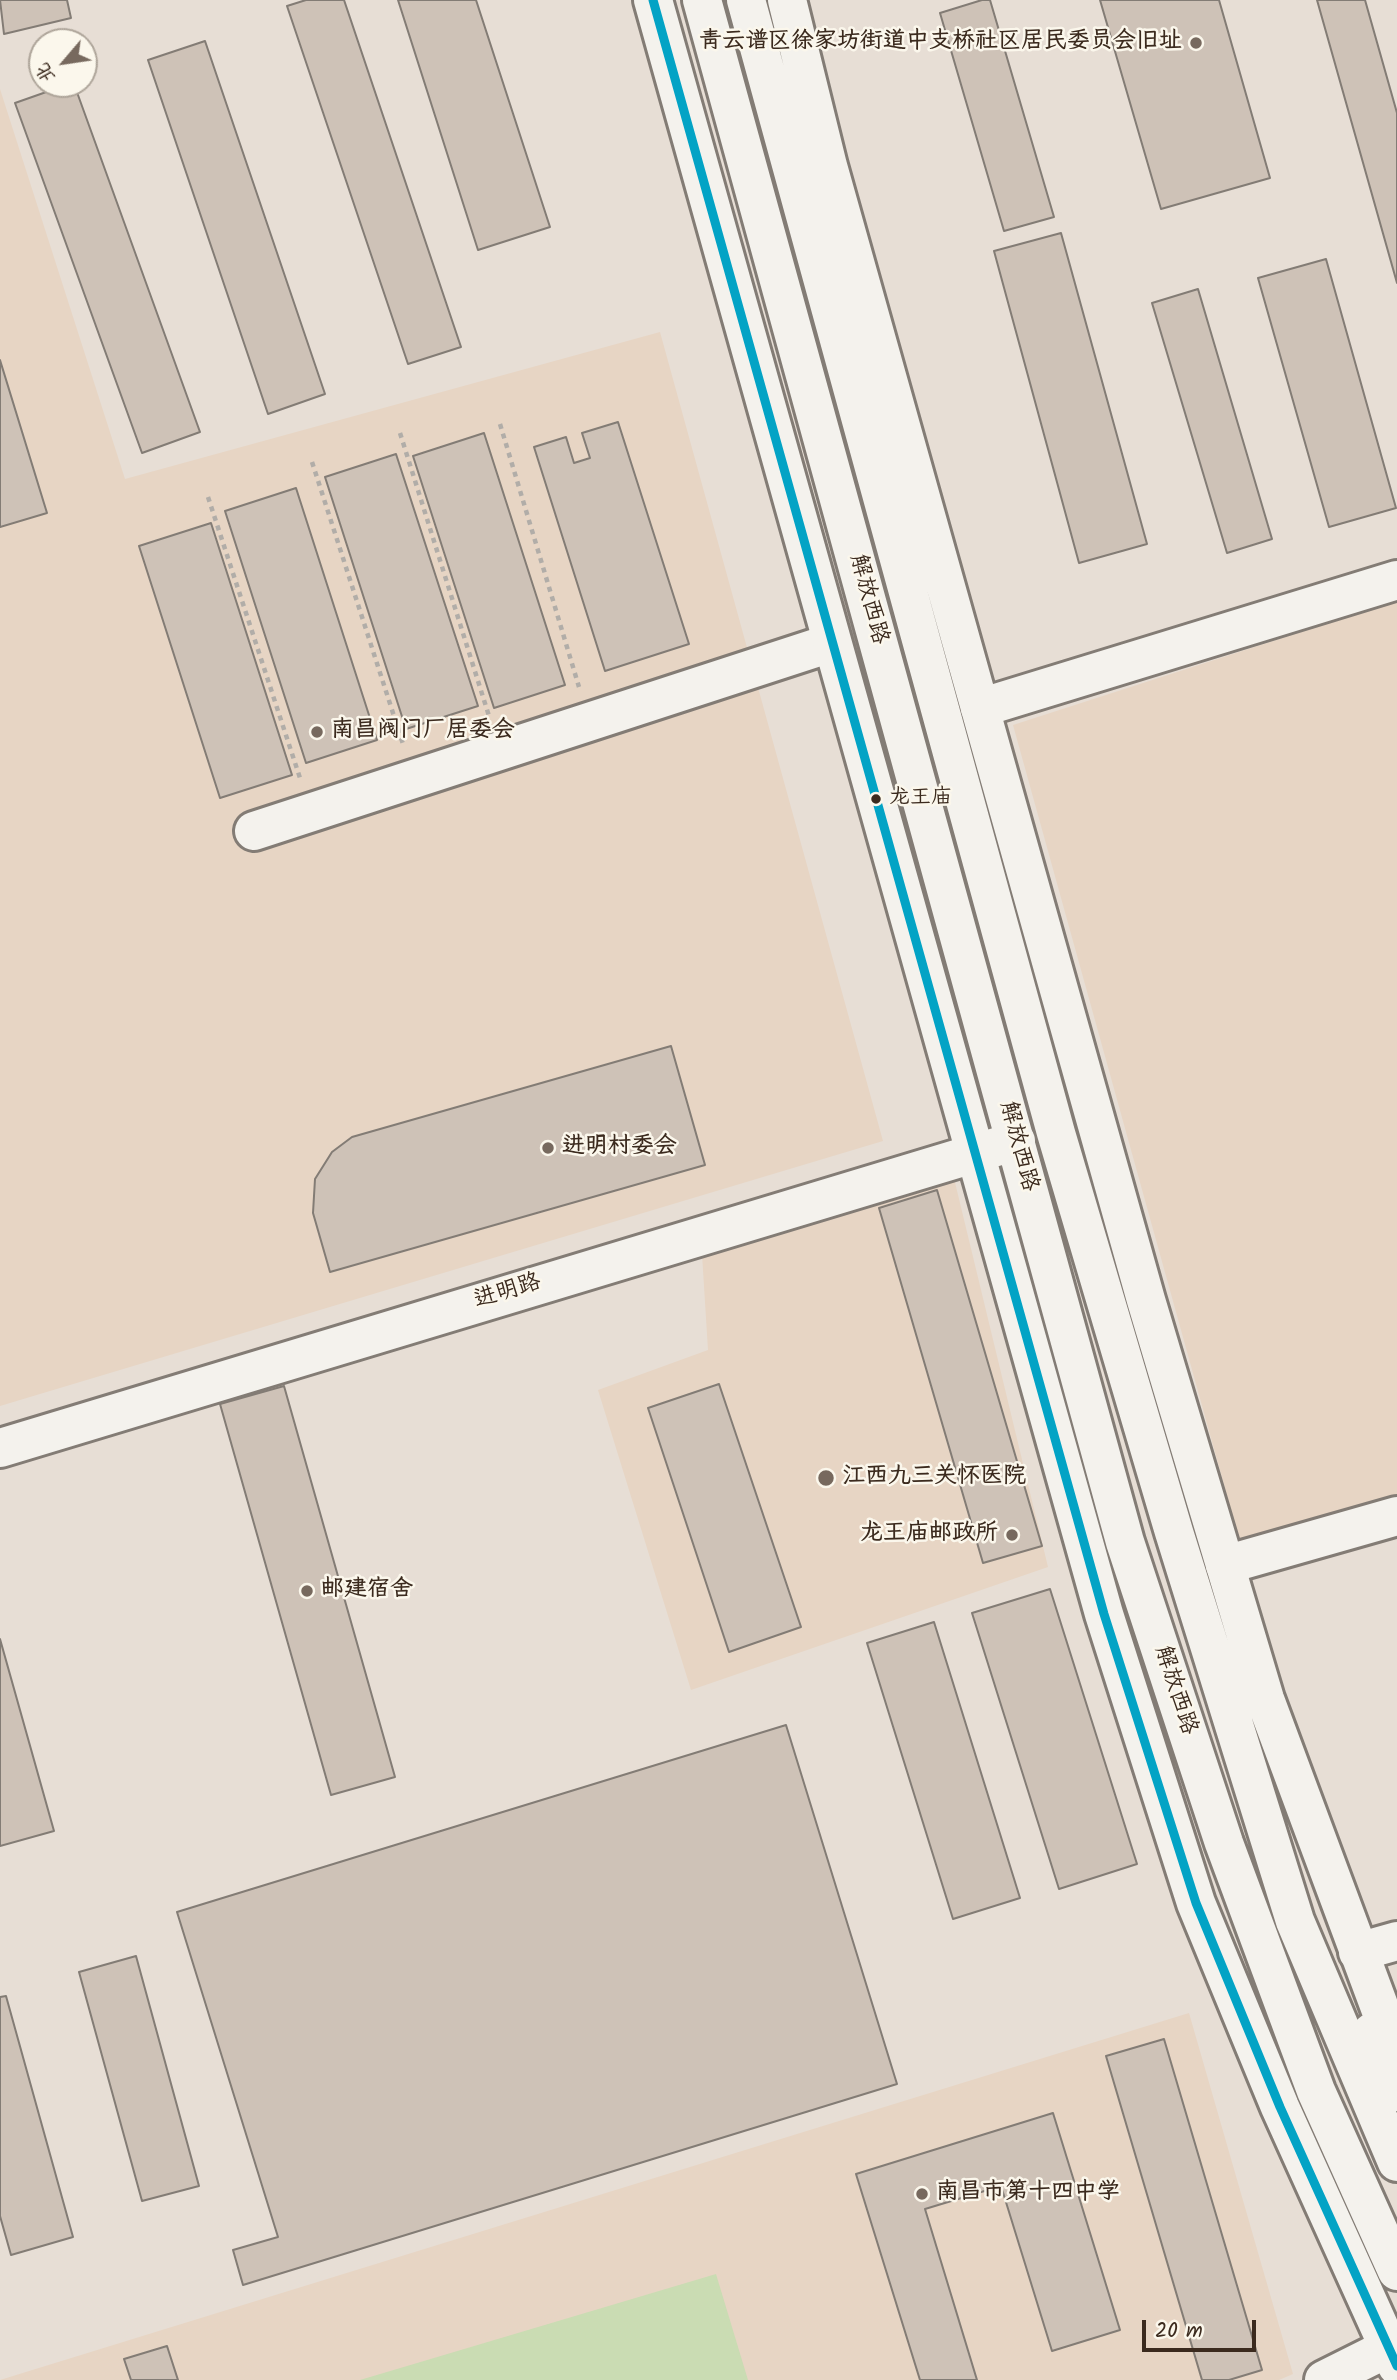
<!DOCTYPE html>
<html>
<head>
<meta charset="utf-8">
<style>
  body { margin:0 }
  #map { position:relative; width:1397px; height:2380px; overflow:hidden; background:#e7ded5; font-family:Kalam,"LXGW WenKai TC",sans-serif }
  canvas { display:block }
  .north { position:absolute; left:28px; top:28px; width:70px; height:70px; box-sizing:border-box; background:#fbf7ec; border:2px solid #aea59a; border-radius:50%; rotate:241deg; font-size:19px; font-weight:700; line-height:28px; text-align:center; color:#3b2a1e }
  .north::after { content:''; display:block; margin:auto; width:24px; height:32px; background:#77695e; clip-path:polygon(50% 0,100% 100%,50% 72%,0 100%) }
  .scale { position:absolute; left:1142px; top:2320px; width:114px; height:32px; box-sizing:border-box; border:4px solid #3b2a1e; border-top:0; padding-left:9px; font-size:21px; line-height:24px; white-space:nowrap; color:#3b2a1e; -webkit-text-stroke:5px #fbf7ec; paint-order:stroke }
</style>
</head>
<body>
<div id="map">
<canvas width="1397" height="2380"></canvas>
<div class="north">北</div>
<div class="scale">20 m</div>
</div>
<script>
const context = document.querySelector('canvas').getContext('2d');
context.lineJoin = 'round';
function fill(path, color) { context.fillStyle = color; context.fill(path, 'evenodd'); }
function stroke(path, color, width, dash) { context.strokeStyle = color; context.lineWidth = width; context.lineCap = dash ? 'butt' : 'round'; context.setLineDash(dash || []); context.stroke(path); }
function write(font, color, halo, rows, align = 'center') {
  context.font = font + ' Kalam,"LXGW WenKai TC",sans-serif'; context.lineWidth = 5; context.setLineDash([]); context.textBaseline = 'middle'; context.strokeStyle = halo; context.fillStyle = color; for (const [text, x, y, turn = 0] of rows) {
    context.save(); context.translate(x, y); context.rotate((+turn || 0) * Math.PI / 180); context.textAlign = isNaN(turn) ? turn : align; if (halo) context.strokeText(text, 0, 0); context.fillText(text, 0, 0); context.restore();
  }
}
fill(new Path2D(`
  M 0,89 L 125,479 L 660,332 L 883,1141 L 0,1406 Z
  M 1397,601 L 1397,1500 L 1241,1546 L 1013,725 Z
  M 952,1170 L 1048,1567 L 691,1690 L 598,1390 L 708,1350 L 702,1254 Z
  M 1189,2013 L 1293,2374 L 1279,2380 L 0,2380 Z`), '#e7d5c4');
fill(new Path2D(`
  M 716,2274 L 748,2380 L 360,2380 Z`), '#cadcb3');
const building = new Path2D(`
  M 0,0 L 67,0 L 71,18 L 4,34 Z
  M 306,0 L 344,0 L 461,347 L 408,364 L 287,6 Z
  M 398,0 L 476,0 L 550,227 L 478,250 Z
  M 982,0 L 990,0 L 1054,217 L 1004,231 L 940,13 Z
  M 1100,0 L 1219,0 L 1270,178 L 1161,209 Z
  M 1317,0 L 1365,0 L 1397,113 L 1397,283 Z
  M 205,41 L 325,394 L 268,414 L 148,60 Z
  M 69,84 L 74,84 L 200,432 L 142,453 L 15,103 Z
  M 1061,233 L 1147,544 L 1079,563 L 994,251 Z
  M 1326,259 L 1396,508 L 1329,527 L 1258,278 Z
  M 1198,289 L 1272,539 L 1227,553 L 1152,303 Z
  M 0,360 L 47,513 L 0,527 Z
  M 618,422 L 689,644 L 605,671 L 534,447 L 566,437 L 574,463 L 590,458 L 582,433 Z
  M 484,433 L 565,685 L 494,708 L 413,456 Z
  M 396,454 L 478,706 L 406,729 L 325,477 Z
  M 296,488 L 377,740 L 306,763 L 225,511 Z
  M 211,523 L 292,775 L 220,798 L 139,546 Z
  M 671,1046 L 705,1165 L 330,1272 L 313,1213 L 315,1179 L 332,1152 L 352,1137 Z
  M 937,1190 L 1042,1546 L 983,1563 L 879,1208 Z
  M 719,1384 L 801,1627 L 729,1652 L 648,1408 Z
  M 284,1386 L 395,1777 L 331,1795 L 220,1404 Z
  M 1050,1589 L 1137,1864 L 1059,1889 L 972,1613 Z
  M 934,1622 L 1020,1898 L 953,1919 L 867,1643 Z
  M 0,1639 L 54,1831 L 0,1846 Z
  M 786,1725 L 897,2084 L 243,2285 L 233,2250 L 278,2237 L 177,1912 Z
  M 136,1956 L 199,2186 L 142,2201 L 79,1972 Z
  M 6,1996 L 73,2237 L 11,2255 L 0,2216 L 0,1997 Z
  M 1164,2039 L 1262,2370 L 1229,2380 L 1202,2380 L 1106,2056 Z
  M 1053,2113 L 1120,2330 L 1052,2351 L 1001,2186 L 925,2209 L 977,2380 L 920,2380 L 856,2174 Z
  M 167,2346 L 178,2380 L 131,2380 L 124,2359 Z`);
fill(building, '#cec2b7');
stroke(building, '#837c75', 2);
const minor = new Path2D(`
  M 980,708 L 1397,580
  M 254,831 L 831,643
  M 0,1448 L 1016,1141
  M 1225,1565 L 1397,1516
  M 1358,1952 L 1397,1941
  M 1324,2380 L 1388,2348`);
const major = new Path2D(`
  M 653,0 L 1104,1614 L 1196,1903 L 1280,2107 L 1397,2366
  M 702,0 L 1125,1542 L 1224,1843 L 1316,2091 L 1397,2271
  M 746,0 L 1056,1133 L 1174,1532 L 1295,1921 L 1397,2162
  M 787,0 L 828,166 L 1146,1300 L 1265,1699 L 1397,2054
  M 1372,2032 L 1397,2092`);
stroke(minor, '#837c75', 44);
stroke(major, '#837c75', 44);
stroke(new Path2D(`
  M 500,424 L 579,687
  M 400,433 L 489,716
  M 312,462 L 403,744
  M 208,497 L 300,778`), '#b1ada8', 4.5, [5, 5]);
stroke(minor, '#f4f2ed', 38);
stroke(major, '#f4f2ed', 38);
stroke(new Path2D(`
  M 653,0 L 1104,1614 L 1196,1903 L 1280,2107 L 1397,2366`), '#03a3c5', 9);
for (const [x, y, r, color] of [
  [1196,43,7,"#77695e"],
  [317,732,7,"#77695e"],
  [876,799,6,"#3b2a1e"],
  [548,1148,7,"#77695e"],
  [826,1478,9,"#77695e"],
  [1012,1535,7,"#77695e"],
  [307,1591,7,"#77695e"],
  [922,2194,7,"#77695e"]
]) { const dot = new Path2D(); dot.arc(x, y, r, 0, 2 * Math.PI); context.fillStyle = color; context.fill(dot); stroke(dot, '#fbf7ec', 2.5); }
write('21px', '#3b2a1e', '#fbf7ec', [
  ["龙王庙",889,799]
], 'left');
write('bold 23px', '#3b2a1e', '#fbf7ec', [
  ["青云谱区徐家坊街道中支桥社区居民委员会旧址",1182,43,"right"],
  ["南昌阀门厂居委会",331,732],
  ["进明村委会",562,1148],
  ["江西九三关怀医院",842,1478],
  ["龙王庙邮政所",998,1535,"right"],
  ["邮建宿舍",321,1591],
  ["南昌市第十四中学",936,2194]
], 'left');
write('23px', '#3b2a1e', '#fbf7ec', [
  ["解放西路",867,600,75],
  ["解放西路",1017,1147,75],
  ["进明路",508,1293,-17],
  ["解放西路",1174,1691,72]
]);
</script>
</body>
</html>
